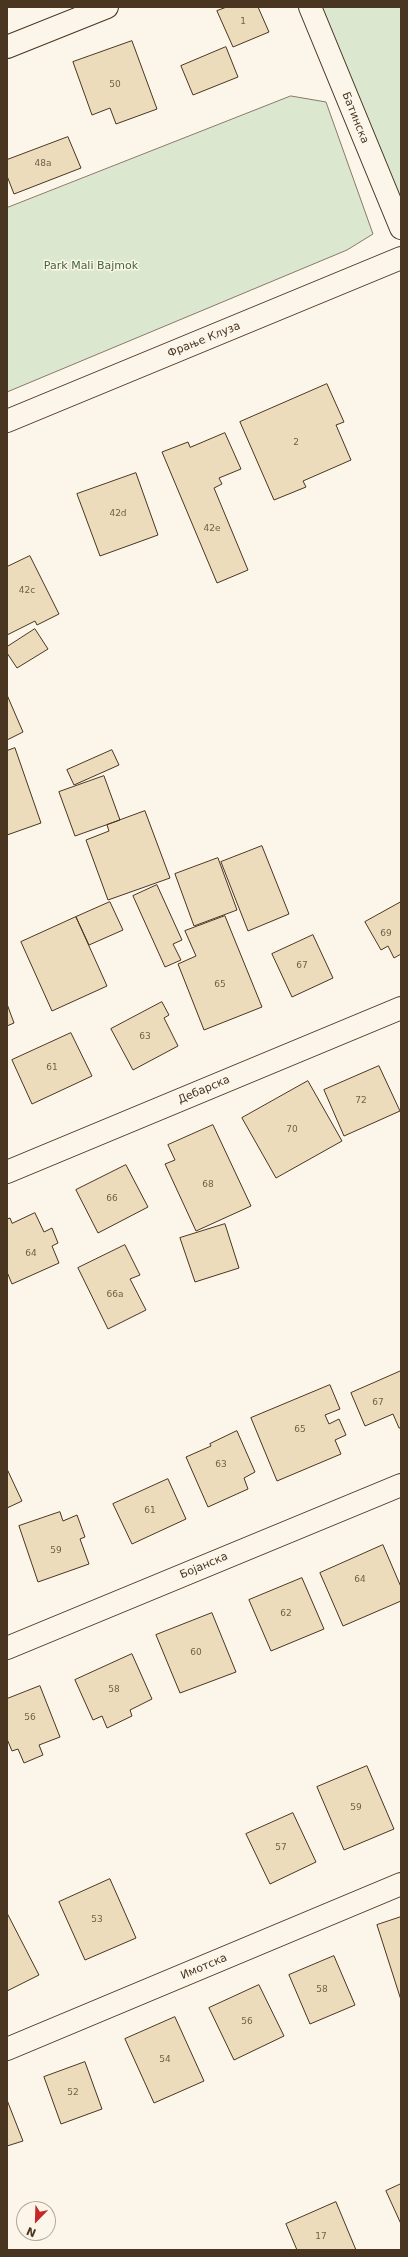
<!DOCTYPE html>
<html>
<head>
<meta charset="utf-8">
<style>
  body { margin:0 }
  #map { position:relative; width:408px; height:2257px; overflow:hidden; background:#fbf6e9; font-family:"DejaVu Sans",sans-serif }
  canvas { display:block }
  .frame { position:absolute; inset:0; border:8px solid #4a3520; pointer-events:none }
  .north { position:absolute; left:16px; top:2201px; width:40px; height:40px; box-sizing:border-box; background:#fbf6e9; border:1px solid #b4a999; border-radius:50%; rotate:203deg; font-size:11px; font-weight:700; line-height:16px; text-align:center; color:#4a3520 }
  .north::after { content:''; display:block; margin:auto; width:14px; height:18px; background:#c62828; clip-path:polygon(50% 0,100% 100%,50% 72%,0 100%) }
</style>
</head>
<body>
<div id="map">
<canvas width="408" height="2257"></canvas>
<div class="frame"></div>
<div class="north">N</div>
</div>
<script>
const context = document.querySelector('canvas').getContext('2d');
context.lineJoin = 'round';
function fill(path, color) { context.fillStyle = color; context.fill(path, 'evenodd'); }
function stroke(path, color, width, dash) { context.strokeStyle = color; context.lineWidth = width; context.lineCap = dash ? 'butt' : 'round'; context.setLineDash(dash || []); context.stroke(path); }
function write(font, color, halo, rows, align = 'center') {
  context.font = font + ' "DejaVu Sans",sans-serif'; context.lineWidth = 3; context.setLineDash([]); context.textBaseline = 'middle'; context.strokeStyle = halo; context.fillStyle = color; for (const [text, x, y, turn = 0] of rows) {
    context.save(); context.translate(x, y); context.rotate((+turn || 0) * Math.PI / 180); context.textAlign = isNaN(turn) ? turn : align; if (halo) context.strokeText(text, 0, 0); context.fillText(text, 0, 0); context.restore();
  }
}
const green = new Path2D(`
  M 314,7 L 401,7 L 401,199 L 394,202 Z
  M 291,96 L 326,102 L 373,234 L 347,250 L 7,392 L 7,208 Z`);
fill(green, '#dce7d0');
stroke(green, '#887966', 1);
const building = new Path2D(`
  M 227,7 L 258,7 L 269,32 L 233,47 L 217,11 Z
  M 132,41 L 157,109 L 116,124 L 110,108 L 92,115 L 73,62 Z
  M 226,47 L 238,77 L 193,95 L 181,66 Z
  M 68,137 L 81,168 L 14,194 L 7,176 L 7,160 Z
  M 327,384 L 344,422 L 336,425 L 351,460 L 303,481 L 306,487 L 274,500 L 240,422 Z
  M 225,433 L 241,469 L 219,478 L 222,484 L 214,488 L 248,570 L 217,583 L 162,452 L 188,442 L 190,447 Z
  M 136,473 L 158,535 L 100,556 L 77,494 Z
  M 30,556 L 59,614 L 37,625 L 35,621 L 7,635 L 7,567 Z
  M 35,629 L 48,649 L 17,668 L 7,653 L 7,647 Z
  M 7,695 L 23,732 L 7,740 Z
  M 15,748 L 41,823 L 7,835 L 7,751 Z
  M 112,750 L 119,765 L 74,785 L 67,770 Z
  M 104,776 L 120,820 L 75,836 L 59,792 Z
  M 145,811 L 170,878 L 108,900 L 86,840 L 109,831 L 107,825 Z
  M 262,846 L 289,914 L 248,931 L 221,862 Z
  M 218,858 L 237,910 L 194,926 L 175,874 Z
  M 157,885 L 182,940 L 173,944 L 181,960 L 165,967 L 133,896 Z
  M 110,902 L 123,930 L 89,945 L 76,917 Z
  M 401,902 L 401,954 L 394,958 L 388,946 L 381,950 L 365,922 Z
  M 225,916 L 262,1007 L 204,1030 L 178,964 L 196,956 L 185,931 Z
  M 76,917 L 107,986 L 52,1011 L 21,942 Z
  M 313,935 L 333,978 L 292,997 L 272,954 Z
  M 162,1002 L 169,1015 L 164,1018 L 178,1046 L 133,1070 L 111,1029 Z
  M 7,1004 L 14,1023 L 7,1026 Z
  M 71,1033 L 92,1076 L 32,1104 L 12,1060 Z
  M 379,1066 L 400,1111 L 344,1136 L 324,1090 Z
  M 308,1081 L 342,1141 L 276,1178 L 242,1118 Z
  M 213,1125 L 251,1206 L 196,1231 L 165,1164 L 175,1160 L 168,1145 Z
  M 126,1165 L 148,1207 L 98,1233 L 76,1190 Z
  M 35,1213 L 44,1232 L 52,1228 L 58,1243 L 52,1246 L 59,1263 L 12,1284 L 7,1272 L 7,1219 L 10,1218 L 12,1223 Z
  M 225,1224 L 239,1268 L 195,1282 L 180,1238 Z
  M 125,1245 L 140,1275 L 130,1279 L 146,1310 L 108,1329 L 78,1268 Z
  M 401,1371 L 401,1428 L 399,1428 L 393,1414 L 365,1426 L 351,1393 Z
  M 330,1385 L 340,1409 L 325,1415 L 329,1424 L 339,1419 L 346,1435 L 335,1440 L 341,1454 L 277,1481 L 251,1418 Z
  M 237,1431 L 255,1472 L 244,1478 L 248,1489 L 208,1507 L 186,1457 L 211,1446 L 210,1444 Z
  M 7,1469 L 22,1501 L 7,1508 Z
  M 168,1479 L 186,1519 L 132,1544 L 113,1504 Z
  M 60,1512 L 63,1521 L 77,1515 L 85,1537 L 80,1539 L 89,1564 L 38,1582 L 19,1526 Z
  M 383,1545 L 401,1587 L 401,1601 L 343,1626 L 320,1573 Z
  M 302,1578 L 324,1629 L 271,1651 L 249,1600 Z
  M 212,1613 L 236,1672 L 180,1693 L 156,1635 Z
  M 132,1654 L 152,1699 L 130,1710 L 132,1716 L 107,1728 L 102,1716 L 93,1720 L 75,1680 Z
  M 40,1686 L 60,1737 L 39,1745 L 43,1755 L 24,1763 L 18,1749 L 12,1751 L 7,1739 L 7,1699 Z
  M 367,1766 L 394,1829 L 344,1850 L 317,1787 Z
  M 293,1813 L 316,1862 L 270,1884 L 246,1834 Z
  M 110,1879 L 136,1938 L 85,1960 L 59,1902 Z
  M 7,1913 L 39,1975 L 7,1991 Z
  M 401,1917 L 401,2000 L 377,1925 Z
  M 334,1956 L 355,2005 L 310,2024 L 289,1975 Z
  M 259,1985 L 284,2036 L 234,2060 L 209,2008 Z
  M 175,2017 L 204,2081 L 154,2103 L 125,2039 Z
  M 85,2062 L 102,2109 L 61,2124 L 44,2077 Z
  M 7,2100 L 23,2141 L 7,2146 Z
  M 401,2184 L 401,2224 L 386,2191 Z
  M 336,2202 L 356,2250 L 297,2250 L 286,2224 Z`);
fill(building, '#ecdcbc');
stroke(building, '#4a3520', 1);
const street = new Path2D(`
  M 310,7 L 401,228
  M 7,47 L 107,7
  M 7,1172 L 401,1008
  M 7,1648 L 401,1485
  M 7,2049 L 401,1884`);
const secondary = new Path2D(`
  M 7,421 L 401,258`);
stroke(street, '#4a3520', 24);
stroke(secondary, '#4a3520', 24);
stroke(street, '#fbf6e9', 22);
stroke(secondary, '#fbf6e9', 22);
write('9px', '#725f47', null, [
  ["1",243,22],
  ["50",115,85],
  ["48a",43,164],
  ["2",296,443],
  ["42d",118,514],
  ["42e",212,529],
  ["42c",27,591],
  ["69",386,934],
  ["67",302,966],
  ["65",220,985],
  ["63",145,1037],
  ["61",52,1068],
  ["72",361,1101],
  ["70",292,1130],
  ["68",208,1185],
  ["66",112,1199],
  ["64",31,1254],
  ["66a",115,1295],
  ["67",378,1403],
  ["65",300,1430],
  ["63",221,1465],
  ["61",150,1511],
  ["59",56,1551],
  ["64",360,1580],
  ["62",286,1614],
  ["60",196,1653],
  ["58",114,1690],
  ["56",30,1718],
  ["59",356,1808],
  ["57",281,1848],
  ["53",97,1920],
  ["58",322,1990],
  ["56",247,2022],
  ["54",165,2060],
  ["52",73,2093],
  ["17",321,2237]
]);
write('11px', '#4a3520', '#fbf6e9', [
  ["Батинска",355,118,68],
  ["Фрање Клуза",204,340,-22],
  ["Дебарска",204,1090,-23],
  ["Бојанска",204,1566,-23],
  ["Имотска",204,1967,-23]
]);
write('11px', '#436837', '#fbf6e9', [
  ["Park Mali Bajmok",91,266]
]);
</script>
</body>
</html>
